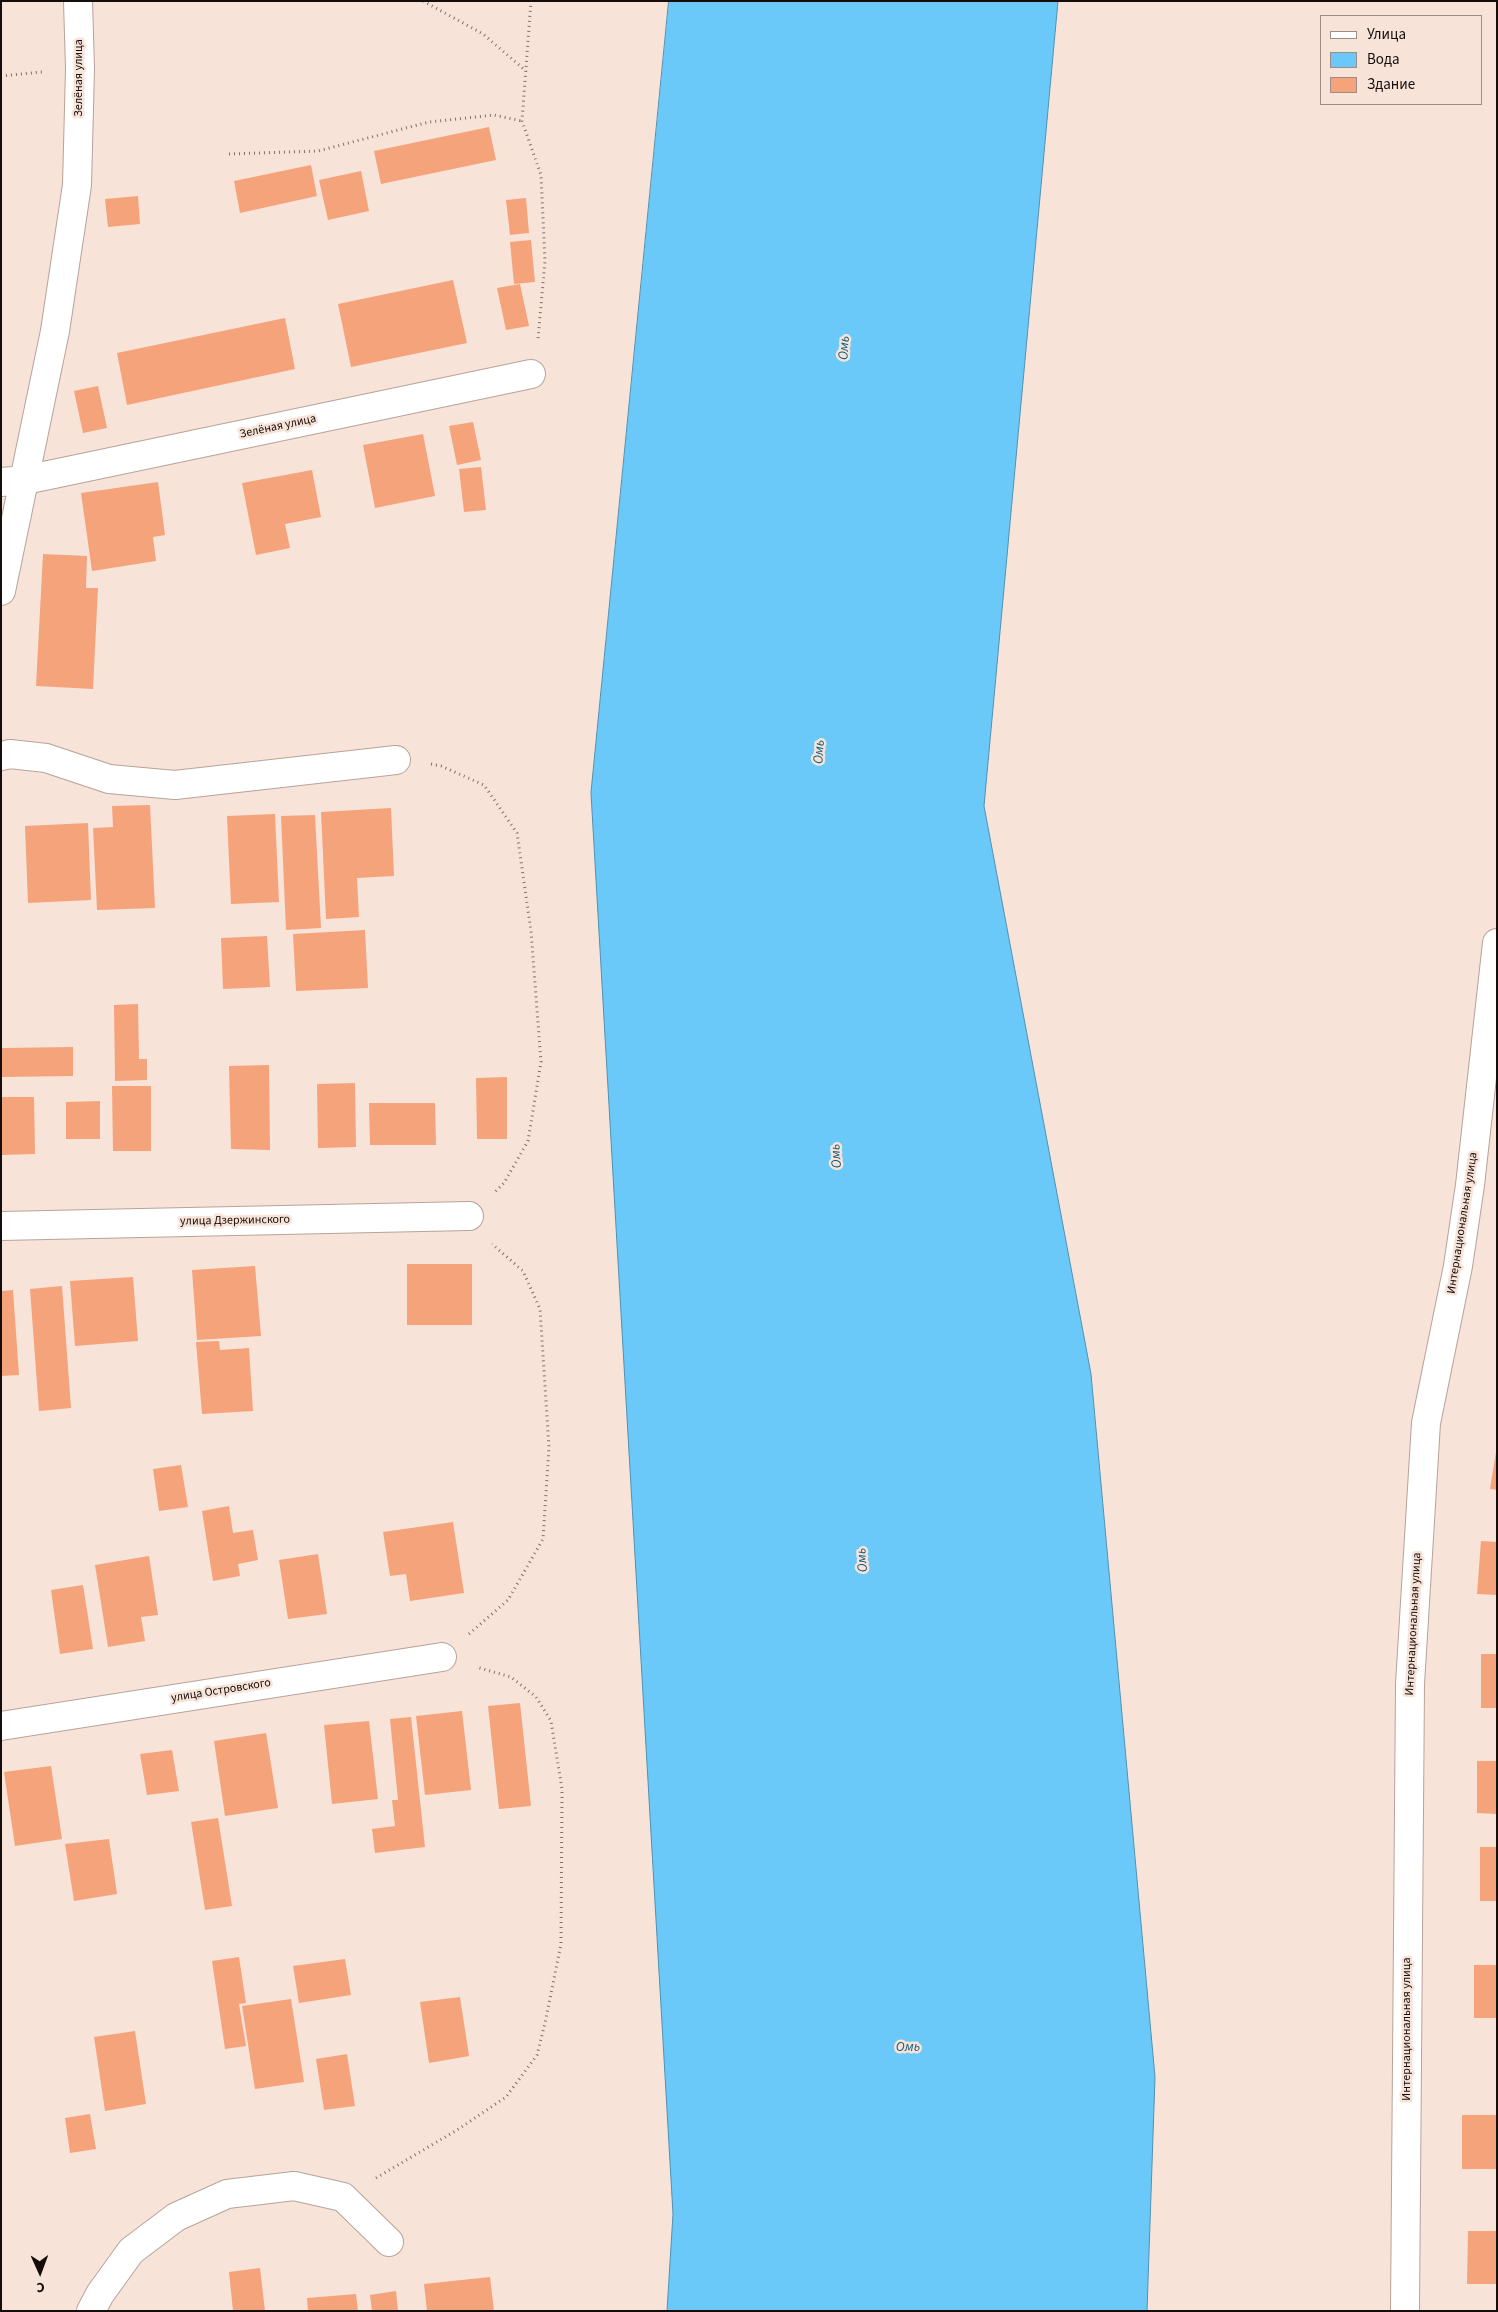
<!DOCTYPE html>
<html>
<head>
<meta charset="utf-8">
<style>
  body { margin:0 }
  #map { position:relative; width:1498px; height:2312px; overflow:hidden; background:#f8e3d9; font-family:"Source Sans 3",sans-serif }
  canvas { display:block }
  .frame { position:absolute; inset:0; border:2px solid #140d0a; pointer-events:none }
  .legend { position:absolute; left:1320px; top:15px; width:162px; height:90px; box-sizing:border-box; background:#f8e3d9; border:1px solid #9d8d86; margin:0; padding:6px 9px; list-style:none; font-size:15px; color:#140d0a }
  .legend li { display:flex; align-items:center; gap:10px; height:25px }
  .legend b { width:25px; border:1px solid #9d8d86 }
  .north { position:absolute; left:15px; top:2247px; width:50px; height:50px; -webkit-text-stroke:4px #f8e3d9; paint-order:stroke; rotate:178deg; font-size:14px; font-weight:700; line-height:20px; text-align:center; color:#140d0a }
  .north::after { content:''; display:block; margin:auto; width:18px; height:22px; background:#140d0a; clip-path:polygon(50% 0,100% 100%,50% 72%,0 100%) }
</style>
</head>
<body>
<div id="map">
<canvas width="1498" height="2312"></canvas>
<div class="frame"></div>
<ul class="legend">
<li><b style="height:6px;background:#fff"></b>Улица</li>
<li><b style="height:14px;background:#6ac9f8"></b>Вода</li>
<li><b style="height:14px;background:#f5a37b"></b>Здание</li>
</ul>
<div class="north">С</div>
</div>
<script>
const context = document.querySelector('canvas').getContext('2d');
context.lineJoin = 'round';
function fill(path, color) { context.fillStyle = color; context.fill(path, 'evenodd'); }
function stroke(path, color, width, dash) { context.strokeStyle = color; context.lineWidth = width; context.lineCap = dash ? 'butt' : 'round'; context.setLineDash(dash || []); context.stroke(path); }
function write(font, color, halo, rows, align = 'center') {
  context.font = font + ' "Source Sans 3",sans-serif'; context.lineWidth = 5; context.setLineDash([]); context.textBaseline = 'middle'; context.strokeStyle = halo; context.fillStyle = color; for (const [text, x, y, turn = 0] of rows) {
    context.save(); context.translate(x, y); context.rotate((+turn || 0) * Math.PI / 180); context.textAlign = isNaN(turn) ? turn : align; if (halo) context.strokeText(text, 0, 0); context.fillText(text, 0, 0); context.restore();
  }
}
const water = new Path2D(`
  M 669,1 L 1058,1 L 984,806 L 1091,1374 L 1155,2077 L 1147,2311 L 667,2311 L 673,2214 L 591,793 Z`);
fill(water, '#6ac9f8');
stroke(water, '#5091b1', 1);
fill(new Path2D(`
  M 489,127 L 496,160 L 381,184 L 374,151 Z
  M 311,165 L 317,196 L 240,213 L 234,181 Z
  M 361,171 L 369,211 L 328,220 L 319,180 Z
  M 138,196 L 140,224 L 108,227 L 105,199 Z
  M 526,198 L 529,233 L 510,235 L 506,200 Z
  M 531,240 L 535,282 L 514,284 L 510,242 Z
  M 453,280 L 467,343 L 351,367 L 338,304 Z
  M 520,284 L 529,326 L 506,330 L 497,288 Z
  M 285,318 L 295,369 L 127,405 L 117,353 Z
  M 98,386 L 107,428 L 83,433 L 74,391 Z
  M 473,422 L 481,460 L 457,465 L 449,426 Z
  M 423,434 L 435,496 L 375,508 L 363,445 Z
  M 481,467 L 486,510 L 464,512 L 459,469 Z
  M 312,470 L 321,517 L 285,524 L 290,548 L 256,555 L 242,483 Z
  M 158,482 L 165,535 L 153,537 L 156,561 L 92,571 L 81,493 Z
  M 43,554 L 87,556 L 86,588 L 98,588 L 93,689 L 36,686 Z
  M 150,805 L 155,908 L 97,910 L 93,828 L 113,827 L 112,806 Z
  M 391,808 L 394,876 L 357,878 L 359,917 L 326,919 L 321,812 Z
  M 275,814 L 279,902 L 231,904 L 227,816 Z
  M 315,815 L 321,928 L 286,930 L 281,816 Z
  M 88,823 L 91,900 L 28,903 L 25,826 Z
  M 365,930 L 368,988 L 296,991 L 293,934 Z
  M 267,936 L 270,987 L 223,989 L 221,938 Z
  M 138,1004 L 139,1059 L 147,1059 L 147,1080 L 115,1081 L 114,1005 Z
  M 73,1047 L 73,1076 L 2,1077 L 2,1048 Z
  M 269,1065 L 270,1150 L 231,1149 L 229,1066 Z
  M 507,1077 L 507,1139 L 477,1139 L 476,1078 Z
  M 355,1083 L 356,1147 L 318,1148 L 317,1084 Z
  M 112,1086 L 151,1086 L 151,1151 L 113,1151 Z
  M 1,1097 L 34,1097 L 35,1154 L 1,1155 Z
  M 100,1101 L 100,1139 L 66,1139 L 66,1102 Z
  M 369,1103 L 435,1103 L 436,1145 L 370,1145 Z
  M 407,1264 L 472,1264 L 472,1325 L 407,1325 Z
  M 255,1266 L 261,1336 L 197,1340 L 192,1270 Z
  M 133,1277 L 138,1341 L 75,1346 L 70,1281 Z
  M 62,1286 L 71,1408 L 39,1411 L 30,1289 Z
  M 13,1290 L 19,1375 L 1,1376 L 1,1291 Z
  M 219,1341 L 220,1350 L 249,1348 L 253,1411 L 202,1414 L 196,1342 Z
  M 1496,1452 L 1497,1452 L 1497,1490 L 1490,1489 Z
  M 181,1465 L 188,1507 L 159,1511 L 153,1469 Z
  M 229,1506 L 233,1533 L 253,1530 L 258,1560 L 238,1564 L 240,1576 L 213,1581 L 202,1511 Z
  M 453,1522 L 464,1593 L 410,1601 L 406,1574 L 390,1576 L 383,1532 Z
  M 1481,1541 L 1497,1542 L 1497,1595 L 1477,1594 Z
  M 318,1554 L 327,1614 L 288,1619 L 279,1560 Z
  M 149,1556 L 158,1615 L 141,1617 L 145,1641 L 108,1647 L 95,1565 Z
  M 83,1585 L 93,1649 L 60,1654 L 51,1590 Z
  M 1481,1654 L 1497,1654 L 1497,1708 L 1481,1708 Z
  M 520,1703 L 531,1806 L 499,1809 L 488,1706 Z
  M 462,1711 L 471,1790 L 425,1795 L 416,1716 Z
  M 411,1717 L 425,1847 L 375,1853 L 372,1829 L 395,1826 L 392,1800 L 398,1800 L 390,1719 Z
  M 369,1721 L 378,1799 L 332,1804 L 324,1725 Z
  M 266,1733 L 278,1808 L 225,1816 L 214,1741 Z
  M 172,1750 L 179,1791 L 147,1795 L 140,1754 Z
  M 1477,1761 L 1497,1761 L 1497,1814 L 1477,1813 Z
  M 51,1766 L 62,1839 L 15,1846 L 4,1772 Z
  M 218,1818 L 232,1906 L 205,1910 L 191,1822 Z
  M 109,1839 L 117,1894 L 74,1901 L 65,1844 Z
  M 1480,1847 L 1497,1847 L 1497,1901 L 1480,1901 Z
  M 239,1957 L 246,2003 L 239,2004 L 246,2046 L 225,2049 L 212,1961 Z
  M 345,1959 L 351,1995 L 299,2003 L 293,1966 Z
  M 1474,1965 L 1497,1965 L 1497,2018 L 1474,2018 Z
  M 460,1997 L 469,2056 L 429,2063 L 420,2002 Z
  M 291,1999 L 304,2082 L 255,2089 L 242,2006 Z
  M 135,2031 L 146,2104 L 105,2111 L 94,2037 Z
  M 347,2054 L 355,2106 L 324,2110 L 316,2059 Z
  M 90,2114 L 96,2149 L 70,2153 L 65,2118 Z
  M 1462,2115 L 1497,2115 L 1497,2169 L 1462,2169 Z
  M 1468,2231 L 1497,2231 L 1497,2284 L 1467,2284 Z
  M 260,2268 L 265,2311 L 233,2311 L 229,2272 Z
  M 490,2277 L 494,2311 L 427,2311 L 424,2284 Z
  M 396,2291 L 398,2311 L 372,2311 L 370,2295 Z
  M 356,2294 L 358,2311 L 308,2311 L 307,2298 Z`), '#f5a37b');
const street = new Path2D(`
  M 1,482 L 25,480 L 531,374
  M 1,591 L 55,331 L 77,185 L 80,69 L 78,1
  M 1,756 L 10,754 L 46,758 L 109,779 L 175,785 L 396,760
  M 1,1226 L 469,1216
  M 1,1726 L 442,1657
  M 91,2311 L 100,2294 L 131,2251 L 176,2217 L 227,2194 L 294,2186 L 343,2197 L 389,2242
  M 1405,2311 L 1410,1684 L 1426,1423 L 1458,1266 L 1470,1185 L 1497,943`);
stroke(street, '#b7a39a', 30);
stroke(new Path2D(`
  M 423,1 L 483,34 L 526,71
  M 531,1 L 522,121 L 541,175 L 545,261 L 538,339
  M 1,76 L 42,72
  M 229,154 L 318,151 L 429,122 L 494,115 L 522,121
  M 431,764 L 441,766 L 484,785 L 517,833 L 531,931 L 541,1062 L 528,1141 L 504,1183 L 495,1192
  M 469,1634 L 508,1600 L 543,1539 L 549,1447 L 540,1309 L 523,1271 L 492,1244
  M 376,2178 L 457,2130 L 506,2097 L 537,2055 L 545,2023 L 561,1944 L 562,1789 L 551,1721 L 536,1697 L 511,1677 L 476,1667`), '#7f726c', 3, [1, 4]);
stroke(street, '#fff', 28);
write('12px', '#140d0a', '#f8e3d9', [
  ["Зелёная улица",79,78,-90],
  ["Зелёная улица",278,427,-12],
  ["улица Дзержинского",235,1221,-1],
  ["Интернациональная улица",1463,1223,-81],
  ["Интернациональная улица",1414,1624,-87],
  ["улица Островского",221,1691,-9],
  ["Интернациональная улица",1407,2029,-90]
]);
write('italic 14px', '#135e7d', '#f8e3d9', [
  ["Омь",845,348,-86],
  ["Омь",820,752,-86],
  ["Омь",837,1156,-94],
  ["Омь",863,1560,-94],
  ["Омь",908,2048]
]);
</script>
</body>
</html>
